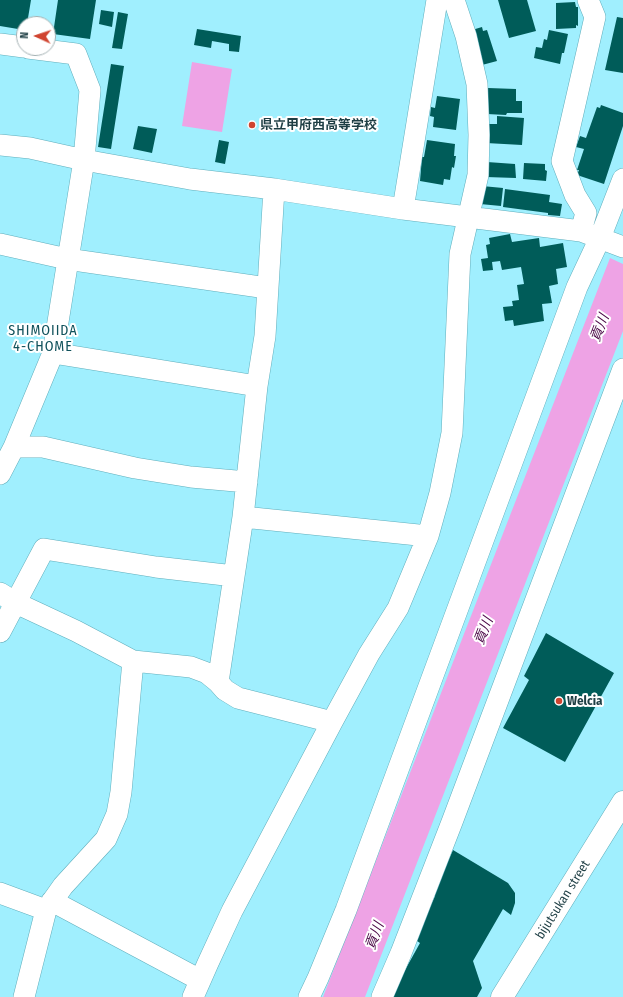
<!DOCTYPE html>
<html>
<head>
<meta charset="utf-8">
<style>
  body { margin:0 }
  #map { position:relative; width:623px; height:997px; overflow:hidden; background:#a0effe; font-family:"Fira Sans Condensed",sans-serif }
  canvas { display:block }
  .north { position:absolute; left:16px; top:16px; width:40px; height:40px; box-sizing:border-box; background:#fff; border:1px solid #a5b2b4; border-radius:50%; rotate:273deg; font-size:11px; font-weight:700; line-height:16px; text-align:center; color:#1e3e44 }
  .north::after { content:''; display:block; margin:auto; width:14px; height:18px; background:#d04430; clip-path:polygon(50% 0,100% 100%,50% 72%,0 100%) }
</style>
</head>
<body>
<div id="map">
<canvas width="623" height="997"></canvas>
<div class="north">N</div>
</div>
<script>
const context = document.querySelector('canvas').getContext('2d');
context.lineJoin = 'round';
function fill(path, color) { context.fillStyle = color; context.fill(path, 'evenodd'); }
function stroke(path, color, width, dash) { context.strokeStyle = color; context.lineWidth = width; context.lineCap = dash ? 'butt' : 'round'; context.setLineDash(dash || []); context.stroke(path); }
function write(font, color, halo, rows, align = 'center') {
  context.font = font + ' "Fira Sans Condensed","Noto Sans JP",sans-serif'; context.lineWidth = 4; context.setLineDash([]); context.textBaseline = 'middle'; context.strokeStyle = halo; context.fillStyle = color; for (const [text, x, y, turn = 0] of rows) {
    context.save(); context.translate(x, y); context.rotate((+turn || 0) * Math.PI / 180); context.textAlign = isNaN(turn) ? turn : align; if (halo) context.strokeText(text, 0, 0); context.fillText(text, 0, 0); context.restore();
  }
}
fill(new Path2D(`
  M 192,62 L 232,69 L 222,132 L 182,126 Z
  M 610,258 L 623,264 L 623,331 L 365,997 L 323,997 Z`), '#eea3e5');
fill(new Path2D(`
  M 0,0 L 31,0 L 27,24 L 24,24 L 24,30 L 0,26 Z
  M 58,0 L 96,0 L 90,39 L 53,34 Z
  M 498,0 L 527,0 L 536,31 L 509,38 Z
  M 575,2 L 576,7 L 578,7 L 578,26 L 576,25 L 576,28 L 556,29 L 556,3 Z
  M 101,10 L 114,12 L 112,27 L 99,24 Z
  M 118,12 L 128,14 L 122,49 L 112,48 Z
  M 617,17 L 623,18 L 623,73 L 605,70 Z
  M 482,27 L 483,31 L 487,30 L 497,61 L 482,65 L 472,30 Z
  M 197,29 L 241,36 L 239,52 L 229,51 L 229,44 L 212,41 L 211,48 L 194,45 Z
  M 549,30 L 568,34 L 564,53 L 562,53 L 560,64 L 534,58 L 536,47 L 542,48 L 544,39 L 547,40 Z
  M 111,64 L 124,66 L 111,149 L 98,147 Z
  M 488,88 L 516,89 L 516,101 L 522,101 L 522,113 L 507,113 L 506,115 L 487,114 Z
  M 437,96 L 460,99 L 456,130 L 433,127 L 434,117 L 430,116 L 431,107 L 435,108 Z
  M 601,105 L 623,113 L 623,126 L 604,184 L 577,175 L 579,170 L 577,170 L 584,149 L 576,147 L 580,136 L 586,138 L 597,107 L 600,108 Z
  M 497,116 L 524,118 L 522,145 L 486,143 L 487,124 L 497,124 Z
  M 138,126 L 157,129 L 152,153 L 133,149 Z
  M 219,140 L 229,142 L 225,164 L 215,162 Z
  M 427,140 L 455,144 L 454,156 L 456,156 L 454,168 L 452,167 L 450,180 L 444,179 L 443,185 L 420,181 L 422,157 L 424,157 Z
  M 487,162 L 515,164 L 516,178 L 486,177 Z
  M 524,163 L 545,164 L 545,170 L 547,171 L 546,181 L 523,179 Z
  M 482,186 L 503,188 L 501,206 L 480,204 Z
  M 505,189 L 550,195 L 549,202 L 562,204 L 560,216 L 548,215 L 548,213 L 503,207 Z
  M 510,234 L 512,242 L 539,238 L 540,247 L 563,243 L 567,267 L 556,269 L 558,284 L 549,286 L 552,303 L 542,304 L 544,321 L 514,326 L 513,320 L 505,321 L 503,307 L 513,306 L 512,301 L 519,300 L 517,285 L 524,284 L 521,267 L 502,270 L 500,261 L 492,262 L 493,270 L 483,271 L 481,259 L 488,258 L 486,245 L 490,244 L 489,238 Z
  M 546,633 L 614,673 L 565,762 L 503,728 L 529,680 L 524,676 Z
  M 453,850 L 508,883 L 515,893 L 515,903 L 511,915 L 503,909 L 473,961 L 482,988 L 477,997 L 390,997 L 420,943 L 414,939 L 435,896 L 432,895 Z`), '#005c59');
const minor = new Path2D(`
  M 0,44 L 24,47
  M 0,145 L 30,148 L 84,160 L 190,179 L 274,189 L 403,209 L 581,231 L 623,247
  M 403,209 L 437,0
  M 581,231 L 586,213 L 575,195 L 562,161 L 595,17 L 588,0
  M 0,244 L 67,259 L 267,288
  M 53,353 L 257,386
  M 14,447 L 43,447 L 135,468 L 191,477 L 247,482
  M 0,474 L 14,447 L 53,353 L 84,160 L 90,90 L 76,54 L 28,48
  M 243,517 L 428,536
  M 0,593 L 16,603 L 76,631 L 133,661 L 191,667 L 207,673 L 218,682 L 225,690 L 238,698 L 332,722
  M 0,632 L 44,549 L 156,567 L 234,576
  M 218,682 L 243,517 L 257,386 L 265,336 L 274,189
  M 0,893 L 46,910
  M 52,901 L 200,980
  M 24,997 L 46,910 L 63,886 L 106,839 L 117,814 L 121,792 L 133,661
  M 193,997 L 208,963 L 232,911 L 332,722 L 369,654 L 398,608 L 428,536 L 440,493 L 452,433 L 460,254 L 478,175 L 479,135 L 477,84 L 466,36 L 454,0
  M 309,997 L 318,978 L 346,910 L 577,287 L 600,238 L 623,179
  M 382,997 L 401,953 L 452,822 L 623,369`);
const highway = new Path2D(`
  M 502,997 L 623,802`);
stroke(minor, '#60aebc', 22);
stroke(highway, '#60aebc', 23);
stroke(minor, '#fff', 21);
stroke(highway, '#fff', 22);
for (const [x, y, r, color] of [
  [252,125,4,"#d04430"],
  [559,701,4,"#d04430"]
]) { const dot = new Path2D(); dot.arc(x, y, r, 0, 2 * Math.PI); context.fillStyle = color; context.fill(dot); stroke(dot, '#fff', 1.5); }
write('bold 13px', '#1e3e44', '#fff', [
  ["県立甲府西高等学校",260,125],
  ["Welcia",567,701]
], 'left');
write('13px', '#1e3e44', '#fff', [
  ["bijutsukan street",563,900,-58]
]);
write('italic 14px', '#4a0746', '#fff', [
  ["貢川",600,328,-69],
  ["貢川",484,631,-69],
  ["貢川",375,936,-70]
]);
context.letterSpacing = '1px';
write('14px', '#10515b', '#fff', [
  ["SHIMOIIDA",43,331],
  ["4-CHOME",43,347]
]);
context.letterSpacing = '0px';
</script>
</body>
</html>
